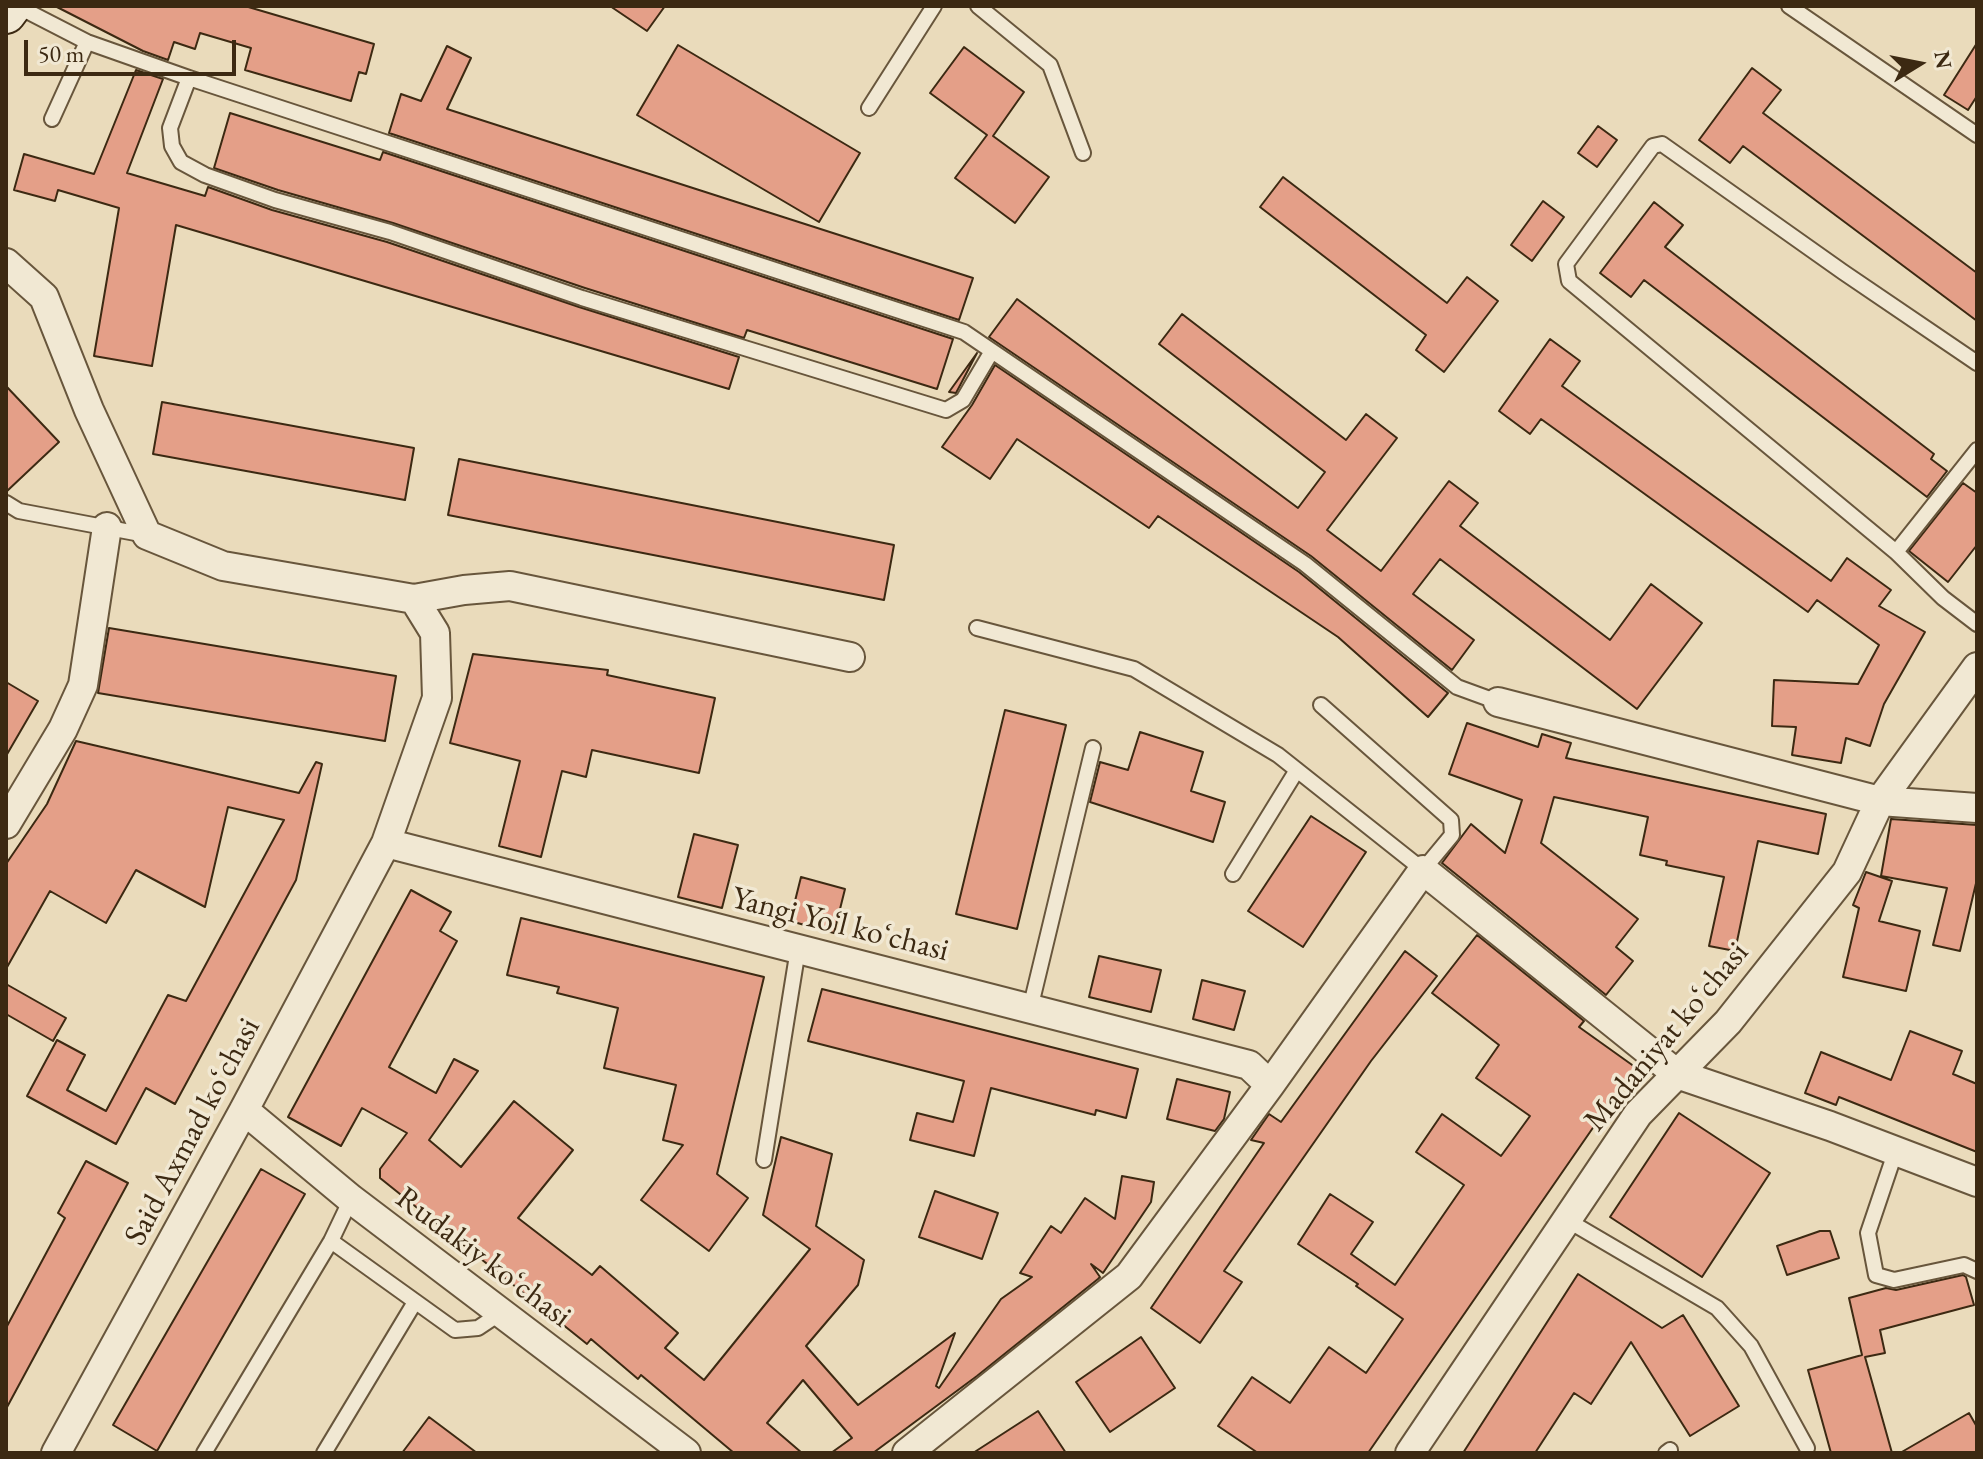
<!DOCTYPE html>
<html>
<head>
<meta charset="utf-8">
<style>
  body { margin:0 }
  #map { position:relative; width:1983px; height:1459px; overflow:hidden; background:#eadbbb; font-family:"EB Garamond",serif }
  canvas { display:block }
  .frame { position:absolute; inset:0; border:8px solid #3c2912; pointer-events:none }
  .north { position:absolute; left:1879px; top:24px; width:80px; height:80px; -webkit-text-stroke:6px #f1e8d3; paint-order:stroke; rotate:80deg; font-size:22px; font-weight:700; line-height:32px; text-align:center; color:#3c2912 }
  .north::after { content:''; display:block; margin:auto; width:28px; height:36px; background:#3c2912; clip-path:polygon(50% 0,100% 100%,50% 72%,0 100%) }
  .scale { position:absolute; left:24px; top:40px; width:212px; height:36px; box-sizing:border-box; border:4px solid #3c2912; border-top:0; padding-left:10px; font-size:24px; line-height:28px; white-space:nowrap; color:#3c2912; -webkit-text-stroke:6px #f1e8d3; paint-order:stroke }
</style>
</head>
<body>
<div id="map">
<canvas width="1983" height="1459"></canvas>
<div class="frame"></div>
<div class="north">N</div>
<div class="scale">50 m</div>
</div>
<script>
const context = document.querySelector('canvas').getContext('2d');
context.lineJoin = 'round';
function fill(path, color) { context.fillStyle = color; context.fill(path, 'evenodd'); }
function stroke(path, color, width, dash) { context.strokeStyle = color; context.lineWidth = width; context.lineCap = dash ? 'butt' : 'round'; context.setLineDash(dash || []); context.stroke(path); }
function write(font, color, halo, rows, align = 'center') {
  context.font = font + ' "EB Garamond",serif'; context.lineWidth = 7; context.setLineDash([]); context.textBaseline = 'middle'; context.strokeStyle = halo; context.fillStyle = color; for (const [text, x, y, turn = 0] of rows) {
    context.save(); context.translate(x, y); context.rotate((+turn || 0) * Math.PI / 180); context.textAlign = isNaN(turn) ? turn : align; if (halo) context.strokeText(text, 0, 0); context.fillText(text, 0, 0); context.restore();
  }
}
const building = new Path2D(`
  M 55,6 L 245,6 L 374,44 L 366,74 L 359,72 L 351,101 L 245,70 L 251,48 L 200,33 L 195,49 L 174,42 L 168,60 L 143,51 Z
  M 610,6 L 665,6 L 647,31 Z
  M 1977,43 L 1977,96 L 1968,110 L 1944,95 Z
  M 678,45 L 860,153 L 819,222 L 637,115 Z
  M 447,46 L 471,58 L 447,109 L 973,278 L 959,320 L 389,133 L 401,94 L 421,101 Z
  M 964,47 L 1024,92 L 993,136 L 1049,177 L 1015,223 L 955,178 L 987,135 L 930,93 Z
  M 1752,68 L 1781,90 L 1763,113 L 1977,273 L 1977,321 L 1743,146 L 1730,163 L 1699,140 Z
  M 136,70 L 163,79 L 127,173 L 205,196 L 208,187 L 272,210 L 387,242 L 579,307 L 739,357 L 729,389 L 176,225 L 152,366 L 94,356 L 119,208 L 58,190 L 55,201 L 14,190 L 24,154 L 94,174 Z
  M 230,113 L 380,160 L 383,152 L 953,339 L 937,389 L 747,330 L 744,338 L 585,288 L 393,223 L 278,190 L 214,168 Z
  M 1598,126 L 1617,140 L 1597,167 L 1578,153 Z
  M 1283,177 L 1447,303 L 1467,277 L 1498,301 L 1444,372 L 1416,350 L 1426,335 L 1260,207 Z
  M 1543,201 L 1564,217 L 1532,261 L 1511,245 Z
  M 1654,202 L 1683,225 L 1665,247 L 1934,454 L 1931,459 L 1947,471 L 1927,497 L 1644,280 L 1631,297 L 1600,273 Z
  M 1017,299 L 1298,508 L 1325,472 L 1159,344 L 1182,314 L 1346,440 L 1366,414 L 1397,438 L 1327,530 L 1381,571 L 1449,481 L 1478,503 L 1460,526 L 1610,640 L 1651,584 L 1702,623 L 1637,709 L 1440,559 L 1413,594 L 1474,640 L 1452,670 L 1311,556 L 989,337 Z
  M 1550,339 L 1580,361 L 1562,386 L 1831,581 L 1847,558 L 1891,590 L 1879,606 L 1925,632 L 1884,704 L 1870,746 L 1846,738 L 1841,763 L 1792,755 L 1796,727 L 1772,726 L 1774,680 L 1858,684 L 1879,645 L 1817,600 L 1808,612 L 1541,419 L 1530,434 L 1499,411 Z
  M 977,353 L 956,393 L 949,392 Z
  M 995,365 L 1299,572 L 1448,693 L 1428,717 L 1338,637 L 1158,516 L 1149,528 L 1017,439 L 990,479 L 942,447 L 972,405 Z
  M 6,386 L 59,442 L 6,492 Z
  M 162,402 L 414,448 L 405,500 L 153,454 Z
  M 459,459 L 894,545 L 884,600 L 448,515 Z
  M 1963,483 L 1977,493 L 1977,545 L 1948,582 L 1909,551 Z
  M 109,628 L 396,676 L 385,741 L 98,693 Z
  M 473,654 L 608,670 L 607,675 L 715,698 L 699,773 L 592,750 L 586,777 L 562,771 L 541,857 L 499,846 L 520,761 L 450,743 Z
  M 6,682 L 38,701 L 6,756 Z
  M 1005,710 L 1066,725 L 1017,929 L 956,914 Z
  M 1467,723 L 1538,747 L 1542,734 L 1571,743 L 1566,758 L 1826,814 L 1818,854 L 1758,841 L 1735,951 L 1709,946 L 1724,877 L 1666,865 L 1667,861 L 1640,855 L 1648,817 L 1554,797 L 1541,843 L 1638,919 L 1616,947 L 1633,961 L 1606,995 L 1442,863 L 1471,824 L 1505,853 L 1522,800 L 1449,774 Z
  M 1140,732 L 1203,752 L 1191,791 L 1225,802 L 1213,842 L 1090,802 L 1100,762 L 1128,770 Z
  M 76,741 L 299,793 L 316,762 L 322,764 L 296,880 L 175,1104 L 146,1088 L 116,1144 L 27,1096 L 57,1040 L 85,1055 L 67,1090 L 106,1111 L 168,995 L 186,1001 L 284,820 L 228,807 L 205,907 L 136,870 L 106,923 L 50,891 L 6,969 L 6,864 L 47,804 Z
  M 1311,816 L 1366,852 L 1303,947 L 1248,911 Z
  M 1891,819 L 1977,825 L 1977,879 L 1960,951 L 1933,945 L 1947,888 L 1881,876 Z
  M 694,834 L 738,845 L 722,908 L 678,897 Z
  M 1866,872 L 1892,881 L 1879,921 L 1920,931 L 1906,991 L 1843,977 L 1859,908 L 1853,905 Z
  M 801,877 L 845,889 L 834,933 L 790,921 Z
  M 411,890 L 451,912 L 440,931 L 457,941 L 389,1067 L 436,1093 L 454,1059 L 478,1071 L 429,1140 L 461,1167 L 514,1101 L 573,1150 L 518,1218 L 592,1275 L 600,1266 L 678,1333 L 665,1348 L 704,1380 L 810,1249 L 763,1215 L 781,1137 L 832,1154 L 816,1226 L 864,1260 L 858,1285 L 806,1346 L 858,1405 L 955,1333 L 936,1386 L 939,1388 L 1001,1299 L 1032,1277 L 1020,1273 L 1051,1226 L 1061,1233 L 1085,1198 L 1115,1219 L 1122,1176 L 1154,1182 L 1151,1202 L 1103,1273 L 1091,1264 L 1100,1277 L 1098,1279 L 977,1376 L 873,1453 L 831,1453 L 852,1438 L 803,1380 L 767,1423 L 802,1453 L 734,1453 L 641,1375 L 638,1379 L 591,1339 L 587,1344 L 380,1178 L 380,1169 L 407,1133 L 362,1108 L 341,1146 L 288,1117 Z
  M 521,918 L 764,977 L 717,1174 L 748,1198 L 709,1251 L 641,1200 L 683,1145 L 663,1140 L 676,1085 L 604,1068 L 618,1008 L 557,993 L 559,987 L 507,975 Z
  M 1477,935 L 1584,1021 L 1579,1027 L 1635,1067 L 1368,1453 L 1258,1453 L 1218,1426 L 1252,1377 L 1290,1403 L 1329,1347 L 1366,1373 L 1403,1319 L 1356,1286 L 1358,1284 L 1298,1244 L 1330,1194 L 1373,1222 L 1351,1254 L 1395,1285 L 1464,1185 L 1416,1152 L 1442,1114 L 1501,1156 L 1530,1116 L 1476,1078 L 1499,1045 L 1432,993 Z
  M 1405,951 L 1437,976 L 1371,1061 L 1224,1271 L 1242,1282 L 1200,1343 L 1151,1308 L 1264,1143 L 1251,1140 L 1269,1114 L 1281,1122 Z
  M 1099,956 L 1161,970 L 1151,1012 L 1089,997 Z
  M 1202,980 L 1245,991 L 1234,1030 L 1193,1019 Z
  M 6,984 L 66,1018 L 53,1041 L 6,1014 Z
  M 822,989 L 1138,1069 L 1126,1118 L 1096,1110 L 1095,1115 L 991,1088 L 974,1156 L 910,1140 L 917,1113 L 953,1122 L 964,1081 L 808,1041 Z
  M 1910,1031 L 1962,1051 L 1953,1074 L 1977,1084 L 1977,1152 L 1839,1097 L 1836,1105 L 1805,1093 L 1821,1052 L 1891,1080 Z
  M 1177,1079 L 1230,1092 L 1224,1119 L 1215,1131 L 1167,1119 Z
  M 1679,1113 L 1770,1173 L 1702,1277 L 1610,1217 Z
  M 86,1161 L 128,1183 L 6,1409 L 6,1328 L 65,1218 L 58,1213 Z
  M 261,1169 L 305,1194 L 157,1451 L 113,1425 Z
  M 935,1191 L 998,1213 L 982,1259 L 919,1237 Z
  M 1820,1231 L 1830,1231 L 1839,1258 L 1787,1275 L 1777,1246 Z
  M 1578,1274 L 1662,1328 L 1683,1315 L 1739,1406 L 1690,1436 L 1631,1342 L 1591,1404 L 1574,1393 L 1535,1453 L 1463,1453 Z
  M 1963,1275 L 1966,1277 L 1974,1305 L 1880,1330 L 1885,1353 L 1865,1357 L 1892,1453 L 1831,1453 L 1808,1370 L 1862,1355 L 1849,1298 L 1886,1288 L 1896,1290 Z
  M 1141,1337 L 1175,1388 L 1110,1432 L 1076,1382 Z
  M 1038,1411 L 1066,1453 L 973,1453 Z
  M 1969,1413 L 1977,1427 L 1977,1453 L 1900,1453 Z
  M 429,1417 L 477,1453 L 402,1453 Z`);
fill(building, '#e49f88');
stroke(building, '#3c2912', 2);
const service = new Path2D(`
  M 17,6 L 87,42 L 189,78 L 964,332 L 1305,564 L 1457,687 L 1498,702
  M 978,6 L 1050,65 L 1083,153
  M 1789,6 L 1977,135
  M 189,78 L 170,128 L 172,146 L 181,162 L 205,175 L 275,200 L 390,232 L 582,298 L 946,410 L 963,400 L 992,351
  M 869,108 L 934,6
  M 52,119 L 87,42
  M 1977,450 L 1896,552 L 1943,598 L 1977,624
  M 6,503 L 19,511 L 146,535
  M 1896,552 L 1569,281 L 1566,264 L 1653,146 L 1662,144 L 1843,272 L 1977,363
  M 977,628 L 1134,669 L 1278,755 L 1423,870 L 1452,835 L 1451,820 L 1321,705
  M 1233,874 L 1297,770
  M 1030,1009 L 1093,748
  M 1895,1153 L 1868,1233 L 1876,1275 L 1894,1280 L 1964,1265 L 1977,1271
  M 764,1160 L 798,949
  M 1567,1220 L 1717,1308 L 1751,1346 L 1807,1448
  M 331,1241 L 455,1330 L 478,1328 L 499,1314
  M 204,1453 L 331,1241 L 351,1199
  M 324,1453 L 415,1302
  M 1666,1453 L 1670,1450`);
const minor = new Path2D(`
  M 6,263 L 44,297 L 89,410 L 147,535 L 223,566 L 414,599 L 435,633 L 437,698 L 386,843 L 244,1110 L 56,1453
  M 414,599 L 464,590 L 510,586 L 850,657
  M 1498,702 L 1880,801 L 1977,808
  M 6,824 L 63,729 L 83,685 L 107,527
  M 386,843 L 1249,1065 L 1270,1085
  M 244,1110 L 351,1199 L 686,1453
  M 907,1453 L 1129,1276 L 1270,1085 L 1423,870 L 1677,1074 L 1830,1126 L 1977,1182
  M 1410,1453 L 1638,1114 L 1728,1022 L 1847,872 L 1880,801 L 1977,667`);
const secondary = new Path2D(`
  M 6,14 L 12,6`);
stroke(service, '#68563c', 18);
stroke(minor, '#68563c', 32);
stroke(secondary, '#3c2912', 42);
stroke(service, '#f1e8d3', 14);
stroke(minor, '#f1e8d3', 28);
stroke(secondary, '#f1e8d3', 38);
write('32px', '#3c2912', '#f1e8d3', [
  ["Yangi Yoʻl koʻchasi",840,925,14],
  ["Madaniyat koʻchasi",1667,1037,-50],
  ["Said Axmad koʻchasi",193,1132,-62],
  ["Rudakiy koʻchasi",483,1258,37]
]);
</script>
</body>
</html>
